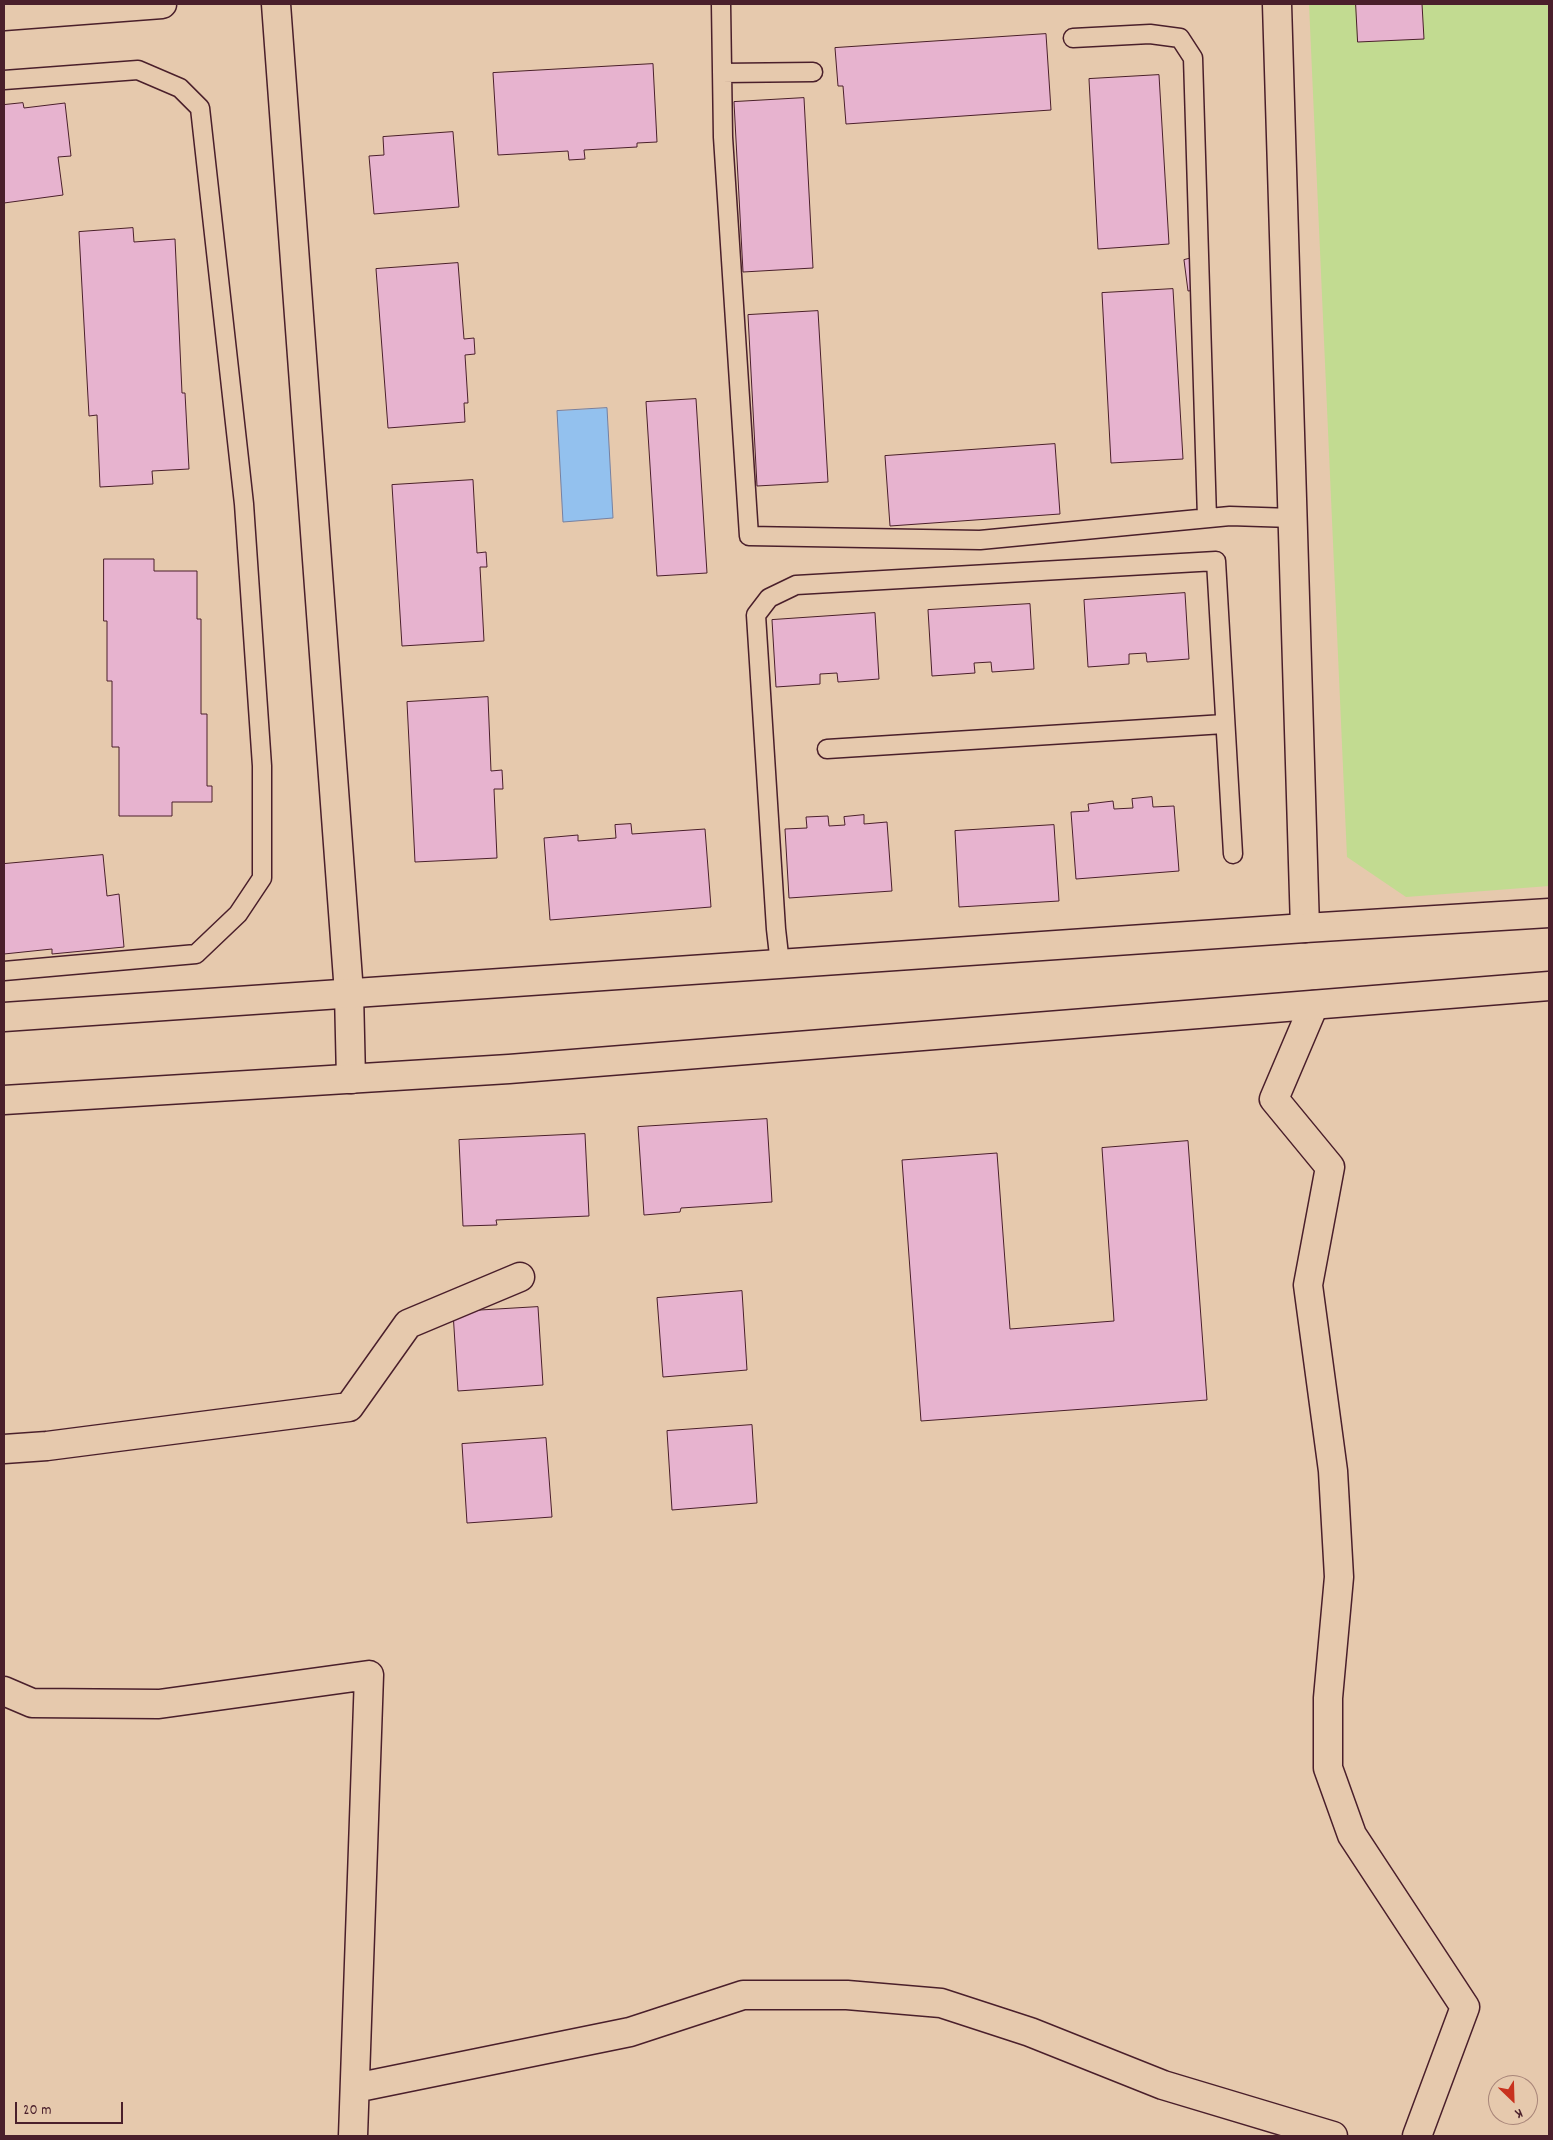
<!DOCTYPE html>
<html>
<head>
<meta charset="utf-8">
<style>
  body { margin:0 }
  #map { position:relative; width:1553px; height:2140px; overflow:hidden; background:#e6c9ad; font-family:Dekko,sans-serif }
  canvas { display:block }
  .frame { position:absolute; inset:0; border:5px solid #4a1f2b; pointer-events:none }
  .north { position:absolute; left:1488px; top:2075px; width:50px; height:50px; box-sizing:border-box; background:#e6c9ad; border:1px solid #a88579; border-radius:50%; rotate:156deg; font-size:14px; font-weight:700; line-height:20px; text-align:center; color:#4a1f2b }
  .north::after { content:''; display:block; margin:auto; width:18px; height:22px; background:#c8321e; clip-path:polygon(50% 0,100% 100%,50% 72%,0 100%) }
  .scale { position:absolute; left:15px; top:2102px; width:108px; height:22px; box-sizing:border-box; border:2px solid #4a1f2b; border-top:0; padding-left:6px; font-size:15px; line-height:18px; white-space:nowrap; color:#4a1f2b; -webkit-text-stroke:4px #e6c9ad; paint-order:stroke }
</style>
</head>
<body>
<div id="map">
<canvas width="1553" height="2140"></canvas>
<div class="frame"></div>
<div class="north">K</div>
<div class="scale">20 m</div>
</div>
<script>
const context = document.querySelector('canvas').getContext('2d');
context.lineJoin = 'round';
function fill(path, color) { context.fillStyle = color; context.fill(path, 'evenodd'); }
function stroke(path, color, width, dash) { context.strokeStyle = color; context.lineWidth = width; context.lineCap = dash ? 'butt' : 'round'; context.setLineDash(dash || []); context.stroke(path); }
fill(new Path2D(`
  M 1309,4 L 1549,4 L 1549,886 L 1406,897 L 1347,857 Z`), '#c2db91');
const water = new Path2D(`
  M 607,408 L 613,518 L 563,522 L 557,411 Z`);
fill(water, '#93c1ee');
stroke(water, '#7680a0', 1);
const building = new Path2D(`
  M 1356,4 L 1422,4 L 1424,39 L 1358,42 Z
  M 1046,34 L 1051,110 L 846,124 L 843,86 L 838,86 L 835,48 Z
  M 653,64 L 657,142 L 637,143 L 637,147 L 584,150 L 585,159 L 569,160 L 568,151 L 498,155 L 493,73 Z
  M 1159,75 L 1169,244 L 1098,249 L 1089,79 Z
  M 804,98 L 813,268 L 743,272 L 734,102 Z
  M 23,103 L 24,108 L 65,103 L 71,156 L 58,157 L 63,195 L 4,203 L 4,105 Z
  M 453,132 L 459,207 L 374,214 L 369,156 L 384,155 L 383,137 Z
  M 133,228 L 134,242 L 175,239 L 182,393 L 185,393 L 189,469 L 152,471 L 153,484 L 100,487 L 97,415 L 89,416 L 79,232 Z
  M 1192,258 L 1197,290 L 1188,291 L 1184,260 Z
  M 458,263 L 464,339 L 474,338 L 475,354 L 465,355 L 468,403 L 464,403 L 465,422 L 388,428 L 376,269 Z
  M 1173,289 L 1183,459 L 1111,463 L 1102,293 Z
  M 818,311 L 828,482 L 757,486 L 748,315 Z
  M 696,399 L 707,573 L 657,576 L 646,402 Z
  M 1055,444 L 1060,514 L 890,526 L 885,456 Z
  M 473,480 L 477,553 L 486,552 L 487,567 L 480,567 L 484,641 L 402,646 L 392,485 Z
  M 104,559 L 154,559 L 154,571 L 197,571 L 197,619 L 201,619 L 201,714 L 207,714 L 207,786 L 212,786 L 212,802 L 172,802 L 172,816 L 119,816 L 119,747 L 112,747 L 112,681 L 107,681 L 107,621 L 104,621 Z
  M 1185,593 L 1189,659 L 1147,662 L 1146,653 L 1129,654 L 1129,664 L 1088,667 L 1084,600 Z
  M 1030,604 L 1034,669 L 992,672 L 991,662 L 974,663 L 975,673 L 932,676 L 928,610 Z
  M 875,613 L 879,679 L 838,682 L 837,673 L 820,674 L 820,684 L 776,687 L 772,620 Z
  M 488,697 L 491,771 L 502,770 L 503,789 L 494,789 L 497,858 L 415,862 L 407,702 Z
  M 1152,797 L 1153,807 L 1174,806 L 1179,871 L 1076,879 L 1071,812 L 1089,811 L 1088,804 L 1113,801 L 1114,809 L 1133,808 L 1132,799 Z
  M 864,815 L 864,824 L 887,822 L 892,891 L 789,898 L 785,829 L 807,828 L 806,817 L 828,816 L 829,826 L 845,825 L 844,817 Z
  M 631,824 L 632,834 L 705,829 L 711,907 L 550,920 L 544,838 L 578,835 L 578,841 L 616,838 L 615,825 Z
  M 1054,825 L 1059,901 L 959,907 L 955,831 Z
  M 103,855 L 107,896 L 119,894 L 124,947 L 52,954 L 52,949 L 4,954 L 4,864 Z
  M 767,1119 L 772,1202 L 681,1208 L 680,1212 L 644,1215 L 638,1127 Z
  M 585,1134 L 589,1216 L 496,1220 L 497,1225 L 463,1226 L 459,1140 Z
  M 1188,1141 L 1207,1400 L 921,1421 L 902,1160 L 997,1153 L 1010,1329 L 1114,1321 L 1102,1148 Z
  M 742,1291 L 747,1370 L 663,1377 L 657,1298 Z
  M 538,1307 L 543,1385 L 458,1391 L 453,1312 Z
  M 752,1425 L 757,1503 L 672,1510 L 667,1431 Z
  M 546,1438 L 552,1517 L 467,1523 L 462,1444 Z`);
fill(building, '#e7b3cf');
stroke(building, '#4a1f2b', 1);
const service = new Path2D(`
  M 721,4 L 723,137 L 749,536 L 980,540 L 1230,516 L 1292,518
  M 1073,38 L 1150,34 L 1180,38 L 1193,58 L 1207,518
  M 722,73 L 813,72
  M 4,80 L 138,70 L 180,88 L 200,108 L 244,504 L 262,766 L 262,878 L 238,914 L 196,954 L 4,971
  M 827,749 L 1224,724
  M 780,964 L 776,929 L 756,615 L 769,598 L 796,585 L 1216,561 L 1233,854`);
const minor = new Path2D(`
  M 276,4 L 349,993 L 351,1079
  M 1277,4 L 1305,928
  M 4,16 L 162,4
  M 1314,1005 L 1274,1099 L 1330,1167 L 1308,1285 L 1333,1471 L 1339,1577 L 1328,1698 L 1328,1768 L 1352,1835 L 1465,2007 L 1417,2136
  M 4,1449 L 47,1446 L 349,1407 L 408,1324 L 520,1277
  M 4,1691 L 32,1703 L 159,1704 L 369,1675 L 353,2136
  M 355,2088 L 630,2032 L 743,1995 L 847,1995 L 941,2003 L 1030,2032 L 1163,2085 L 1333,2136`);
const primary = new Path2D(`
  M 4,1017 L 1305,928 L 1549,913
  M 4,1100 L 509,1069 L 1549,986`);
stroke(service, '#4a1f2b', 21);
stroke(minor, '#4a1f2b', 31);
stroke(primary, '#4a1f2b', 31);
stroke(service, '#e6c9ad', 18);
stroke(minor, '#e6c9ad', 28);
stroke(primary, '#e6c9ad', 28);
</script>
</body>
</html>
